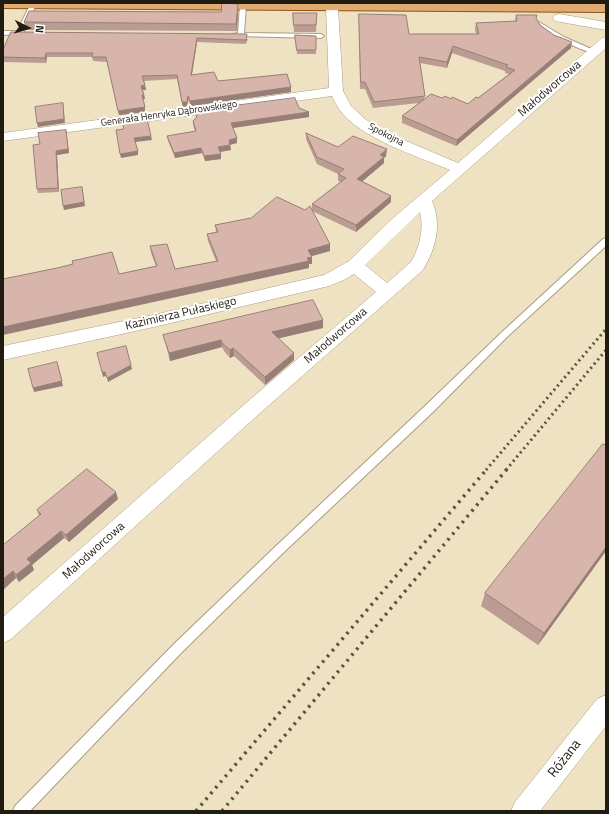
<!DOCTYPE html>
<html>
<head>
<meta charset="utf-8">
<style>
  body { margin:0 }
  #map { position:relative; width:609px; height:814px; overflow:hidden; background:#efe2c3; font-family:"Titillium Web",sans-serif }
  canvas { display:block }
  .frame { position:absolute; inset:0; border:4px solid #211c11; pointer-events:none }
  .north { position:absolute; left:8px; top:8px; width:40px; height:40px; -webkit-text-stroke:3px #fff; paint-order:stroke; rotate:95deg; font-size:11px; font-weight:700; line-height:16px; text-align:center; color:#211c11 }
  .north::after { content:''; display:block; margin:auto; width:14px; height:18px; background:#211c11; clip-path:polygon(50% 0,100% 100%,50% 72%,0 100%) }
</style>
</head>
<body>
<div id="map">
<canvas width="609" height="814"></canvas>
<div class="frame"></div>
<div class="north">N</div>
</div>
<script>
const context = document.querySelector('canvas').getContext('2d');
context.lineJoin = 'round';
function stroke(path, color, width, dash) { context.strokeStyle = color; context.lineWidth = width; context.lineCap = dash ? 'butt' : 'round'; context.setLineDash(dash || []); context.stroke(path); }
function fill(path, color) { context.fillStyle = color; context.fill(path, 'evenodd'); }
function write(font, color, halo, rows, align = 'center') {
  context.font = font + ' "Titillium Web",sans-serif'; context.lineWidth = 4; context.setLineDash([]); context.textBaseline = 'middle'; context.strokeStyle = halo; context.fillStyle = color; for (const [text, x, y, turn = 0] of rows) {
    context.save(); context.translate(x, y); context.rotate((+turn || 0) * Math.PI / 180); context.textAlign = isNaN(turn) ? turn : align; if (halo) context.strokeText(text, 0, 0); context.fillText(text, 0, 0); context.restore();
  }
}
const service = new Path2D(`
  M 33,3 L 36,5 L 23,31 L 26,33 L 25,34 L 3,35 L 3,31 L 17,31 L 30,5 Z
  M 243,4 L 246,6 L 244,33 L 321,34 L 324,36 L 321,38 L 233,36 L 233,34 L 238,33 L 240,6 Z
  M 539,22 L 564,37 L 596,51 C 588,57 546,31 537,25 L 536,24 Z
  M 606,238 L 606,246 L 507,337 L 433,412 L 283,553 L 182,652 L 30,811 L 13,811 L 15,806 L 174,644 L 275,547 L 425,406 L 501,333 L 603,239 Z`);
const minor = new Path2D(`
  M 332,3 L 336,4 L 338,7 L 343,91 L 351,106 L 365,119 L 385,132 L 458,163 L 602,38 L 606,37 L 606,48 L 432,201 C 442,225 436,248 423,270 L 260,413 L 11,639 L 3,643 L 3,617 L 246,403 L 376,292 L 354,274 L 344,280 L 329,286 L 158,326 L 3,360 L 3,346 L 158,314 L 324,275 L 349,261 L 393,218 L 450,170 C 417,156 359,138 339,109 C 336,105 334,100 332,96 L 3,141 L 3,133 L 329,88 L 326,7 L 328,4 ZM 420,212 C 424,229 420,247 411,262 L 387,283 L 365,265 Z
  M 559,14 L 606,22 L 606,30 L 555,21 L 553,18 L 555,15 Z
  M 606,695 L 606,726 L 540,811 L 511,811 L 515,802 L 597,699 Z`);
const primary = new Path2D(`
  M 3,3 L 606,4 L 606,12 L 3,8 Z`);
stroke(service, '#aa9d80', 2);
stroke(minor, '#aa9d80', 1);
stroke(primary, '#905314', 2);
fill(service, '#fff');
fill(minor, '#fff');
fill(primary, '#e0aa73');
stroke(new Path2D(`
  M 486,470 L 606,329
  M 506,470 L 606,350`), '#5b5443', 3, [2, 3.5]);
stroke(new Path2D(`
  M 196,811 L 487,469
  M 222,811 L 507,469`), '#5b5443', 3.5, [2.5, 5]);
fill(new Path2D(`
  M 238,4 L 238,11 L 237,31 L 25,30 L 24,22 L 221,12 Z
  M 293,13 L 317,13 L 316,32 L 294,32 L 293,20 Z
  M 359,14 L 409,34 L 476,34 L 475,29 L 476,23 L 515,21 L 516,15 L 536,19 L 540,25 L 571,48 L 456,146 L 402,123 L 402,116 L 419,103 L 373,108 L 365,89 L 360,89 ZM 452,53 L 505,71 L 505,73 L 509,74 L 478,98 L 468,104 L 442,98 L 424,99 L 425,96 L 420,63 L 447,68 Z
  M 11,32 L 248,39 L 246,44 L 197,42 L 192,75 L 218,81 L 291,87 L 291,92 L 191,106 L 188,100 L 187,106 L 183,107 L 177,79 L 144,81 L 146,90 L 143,90 L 145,99 L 143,99 L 145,112 L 119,115 L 107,62 L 93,61 L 92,57 L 47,57 L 46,63 L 3,62 L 3,50 Z
  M 295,35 L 316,36 L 316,54 L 297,54 Z
  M 299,108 L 309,112 L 309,117 L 233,128 L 237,138 L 237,143 L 230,145 L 231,150 L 220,152 L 221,159 L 205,161 L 202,153 L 175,158 L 168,141 L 167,136 L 195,131 L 193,125 L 193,121 L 196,118 L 195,111 Z
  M 66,130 L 69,153 L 57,155 L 59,192 L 38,193 L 37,189 L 40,144 Z
  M 306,133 L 338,147 L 386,156 L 384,158 L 384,163 L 362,181 L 391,196 L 391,202 L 356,232 L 312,211 L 330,251 L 312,256 L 312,264 L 309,264 L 309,268 L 119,274 L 156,266 L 151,253 L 150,246 L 175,269 L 216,261 L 208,241 L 207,234 L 216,232 L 215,225 L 312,211 L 312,204 L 341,182 L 338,181 L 338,174 L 317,164 L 306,139 Z
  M 323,320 L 323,328 L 278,338 L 294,353 L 294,360 L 265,385 L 234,356 L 230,358 L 224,351 L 222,347 L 170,361 L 165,342 L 163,335 Z
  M 606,445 L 606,551 L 538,645 L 481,606 L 485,593 Z
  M 118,499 L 69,542 L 64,538 L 32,565 L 34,570 L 19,582 L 16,578 L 3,590 L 39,516 L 37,510 Z`), '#ba9c92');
fill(new Path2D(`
  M 238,4 L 238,11 L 237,31 L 236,24 Z
  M 197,38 L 197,42 L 191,80 L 191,75 Z
  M 572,42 L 571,48 L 456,146 L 457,140 Z
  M 453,46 L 452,53 L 447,68 L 447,62 Z
  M 46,53 L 47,57 L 46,63 L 45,58 Z
  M 145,85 L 146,90 L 142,90 L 141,86 Z
  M 291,87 L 291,92 L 191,106 L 190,101 Z
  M 142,95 L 144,95 L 145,99 L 142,99 Z
  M 188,96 L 188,100 L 187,106 L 183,107 L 182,102 Z
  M 63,103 L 65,123 L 38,127 L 37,123 Z
  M 145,107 L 145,112 L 119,115 L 118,111 Z
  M 309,112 L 309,117 L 232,128 L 231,123 Z
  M 66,130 L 69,153 L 57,155 L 59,192 L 58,188 L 56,151 Z
  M 151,136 L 152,140 L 135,142 L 134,138 Z
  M 237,138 L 237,143 L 229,145 L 229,140 Z
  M 230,145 L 231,150 L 219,152 L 218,147 Z
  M 201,148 L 202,153 L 175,158 L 174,153 Z
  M 387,149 L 386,156 L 384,158 L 384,163 L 357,186 L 357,179 L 380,155 Z
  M 138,151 L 138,155 L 121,158 L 120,154 Z
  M 221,154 L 221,159 L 205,161 L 204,156 Z
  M 82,187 L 85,206 L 64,210 L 63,206 Z
  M 391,196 L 391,202 L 356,232 L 356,225 Z
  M 330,244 L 330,251 L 308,257 L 308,250 Z
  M 312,257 L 312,264 L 309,264 L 309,268 L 3,335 L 3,327 Z
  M 323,320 L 323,328 L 272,340 L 272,332 Z
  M 221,340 L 222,347 L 170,361 L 169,353 Z
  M 233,348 L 234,356 L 230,358 L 230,350 Z
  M 294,353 L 294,360 L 265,385 L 265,377 Z
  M 57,362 L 63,386 L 34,392 L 33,388 Z
  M 131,365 L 132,369 L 108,382 L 107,378 Z
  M 102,372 L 105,372 L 106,376 L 103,377 Z
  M 116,492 L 118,499 L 69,542 L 66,535 Z
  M 61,531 L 64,538 L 32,565 L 34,570 L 19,582 L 16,575 L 27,559 Z
  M 606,547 L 606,551 L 538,645 L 544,633 Z
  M 13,571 L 16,578 L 3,590 L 3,579 Z`), '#977f77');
const building = new Path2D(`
  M 222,3 L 238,4 L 236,24 L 24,22 L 29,11 L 221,12 Z
  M 293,13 L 317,13 L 316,25 L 294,25 Z
  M 359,14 L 406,15 L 409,34 L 479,34 L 476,23 L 517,21 L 516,15 L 537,15 L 536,18 L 540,25 L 554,35 L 572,42 L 457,140 L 402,116 L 431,94 L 442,98 L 445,96 L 451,99 L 452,97 L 468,104 L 476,97 L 478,98 L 515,70 L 506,67 L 508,65 L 453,46 L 447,62 L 419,57 L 425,96 L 374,102 L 365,82 L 361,82 Z
  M 11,32 L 247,34 L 246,40 L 197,38 L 191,75 L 214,72 L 218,81 L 287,74 L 291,87 L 190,101 L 188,96 L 187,102 L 182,102 L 177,75 L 142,76 L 145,85 L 141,86 L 144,95 L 142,95 L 145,107 L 118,111 L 106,57 L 92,57 L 93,53 L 46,53 L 45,58 L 3,57 L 3,50 Z
  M 295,35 L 316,36 L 316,50 L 297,50 Z
  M 295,98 L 299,108 L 309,112 L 231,123 L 237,138 L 229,140 L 230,145 L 218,147 L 221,154 L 204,156 L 201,148 L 174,153 L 167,136 L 196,131 L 193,121 L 197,117 L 195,111 Z
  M 63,103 L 64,119 L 37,123 L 35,107 Z
  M 147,119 L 151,136 L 134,138 L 138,151 L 120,154 L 116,130 L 124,129 L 122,122 Z
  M 66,130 L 68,149 L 56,151 L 58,188 L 37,189 L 33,145 L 40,144 L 38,133 Z
  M 306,133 L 338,147 L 353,136 L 387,149 L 380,155 L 384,157 L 357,179 L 391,196 L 356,225 L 312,204 L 346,178 L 338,174 L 344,169 L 317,157 Z
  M 82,187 L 84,202 L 63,206 L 61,190 Z
  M 277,197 L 305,210 L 310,206 L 330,244 L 308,250 L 312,257 L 307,258 L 309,261 L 3,327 L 3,279 L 57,268 L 73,264 L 72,261 L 112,252 L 119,274 L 157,266 L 150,246 L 167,244 L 175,269 L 218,261 L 207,234 L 218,232 L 215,225 L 251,218 Z
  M 313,300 L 323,320 L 272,332 L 294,353 L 265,377 L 233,348 L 230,350 L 223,344 L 221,340 L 169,353 L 163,335 Z
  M 126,346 L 131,365 L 107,378 L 105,372 L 102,372 L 97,353 Z
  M 57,362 L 62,381 L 33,388 L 28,369 Z
  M 603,444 L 606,445 L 606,547 L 544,633 L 485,593 Z
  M 87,469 L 116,492 L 66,535 L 61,531 L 27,559 L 31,563 L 16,575 L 13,571 L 3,579 L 3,545 L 41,514 L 37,510 Z`);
fill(building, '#d8b5aa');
stroke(building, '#977f77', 1);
write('10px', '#211c11', '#fff', [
  ["Generała Henryka Dąbrowskiego",169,114,-8],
  ["Spokojna",386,135,27]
]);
write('12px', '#211c11', '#fff', [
  ["Małodworcowa",550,89,-41],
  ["Kazimierza Pułaskiego",181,314,-13],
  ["Małodworcowa",336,336,-41],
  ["Małodworcowa",94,551,-42]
]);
write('14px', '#211c11', '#fff', [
  ["Różana",565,759,-52]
]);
</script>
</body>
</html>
